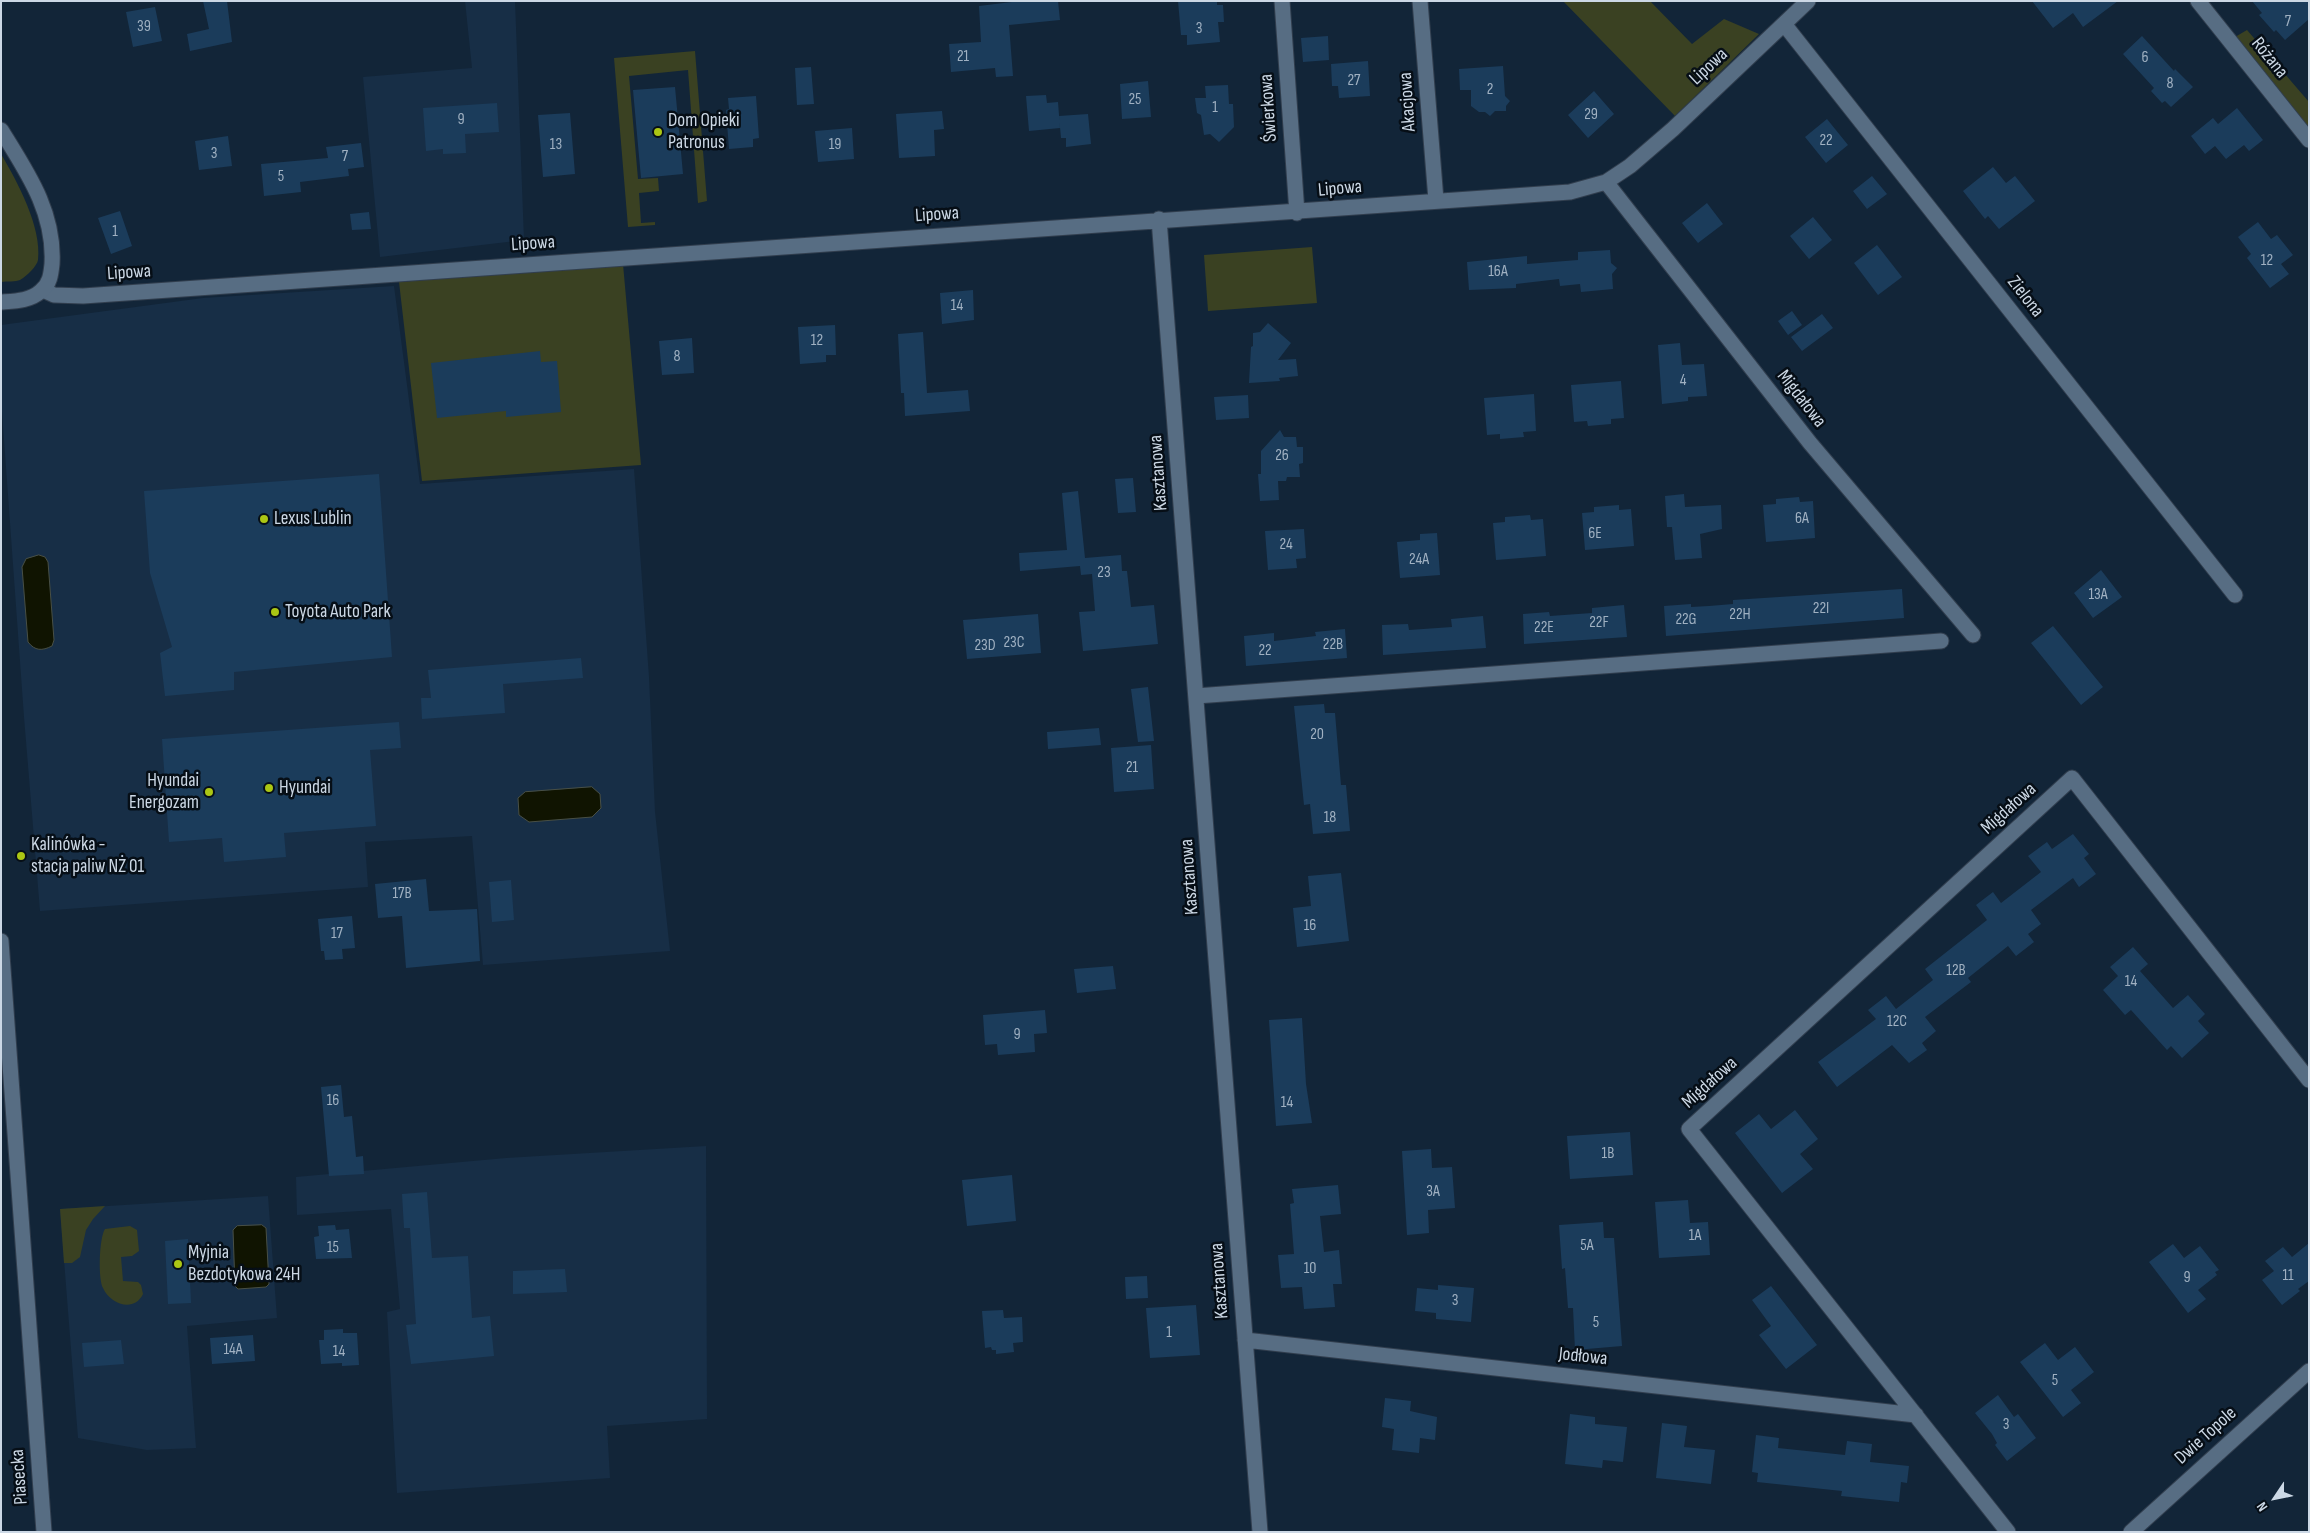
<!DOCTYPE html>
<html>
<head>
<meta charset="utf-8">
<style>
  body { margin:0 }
  #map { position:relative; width:2310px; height:1533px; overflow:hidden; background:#122538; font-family:"Sofia Sans Condensed",sans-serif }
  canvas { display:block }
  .frame { position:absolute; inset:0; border:2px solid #ccd8e5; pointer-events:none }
  .north { position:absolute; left:2250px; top:1473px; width:50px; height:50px; -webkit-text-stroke:4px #060e16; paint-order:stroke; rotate:236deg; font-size:14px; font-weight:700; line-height:20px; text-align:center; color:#ccd8e5 }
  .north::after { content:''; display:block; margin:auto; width:18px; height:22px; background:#ccd8e5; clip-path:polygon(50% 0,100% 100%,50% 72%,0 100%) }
</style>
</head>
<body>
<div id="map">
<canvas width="2310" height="1533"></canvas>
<div class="frame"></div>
<div class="north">N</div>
</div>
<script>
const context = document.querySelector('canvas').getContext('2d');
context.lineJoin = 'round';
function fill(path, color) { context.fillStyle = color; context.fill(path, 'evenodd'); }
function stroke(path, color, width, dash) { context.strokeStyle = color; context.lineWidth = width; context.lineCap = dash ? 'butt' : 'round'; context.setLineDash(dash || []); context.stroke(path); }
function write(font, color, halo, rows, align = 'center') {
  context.font = font + ' "Sofia Sans Condensed",sans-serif'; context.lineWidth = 5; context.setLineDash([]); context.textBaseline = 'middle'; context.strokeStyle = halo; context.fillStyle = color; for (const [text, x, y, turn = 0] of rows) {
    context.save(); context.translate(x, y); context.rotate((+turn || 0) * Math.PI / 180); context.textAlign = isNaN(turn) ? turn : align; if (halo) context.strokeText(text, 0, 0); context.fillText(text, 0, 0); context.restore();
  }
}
fill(new Path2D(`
  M 465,1 L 515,1 L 524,240 L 380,257 L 363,77 L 472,68 Z
  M 394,286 L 420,484 L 634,469 L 649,677 L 655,812 L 670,951 L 483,965 L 472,836 L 365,842 L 368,887 L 40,911 L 24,717 L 1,398 L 1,325 L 203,298 Z
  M 706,1146 L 707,1419 L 607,1426 L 610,1478 L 397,1493 L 387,1312 L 400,1309 L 391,1209 L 297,1215 L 296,1177 L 506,1158 Z
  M 268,1196 L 277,1318 L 187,1326 L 196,1448 L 147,1450 L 78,1438 L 60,1209 Z`), '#172e46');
fill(new Path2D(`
  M 1563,1 L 1650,1 L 1692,44 L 1724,19 L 1759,34 L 1675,116 Z
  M 2247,30 L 2309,102 L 2309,130 L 2235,37 Z
  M 695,51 L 707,201 L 698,203 L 688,70 L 629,76 L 638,179 L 658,178 L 659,191 L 639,193 L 641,223 L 655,222 L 655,225 L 628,227 L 614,58 Z
  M 1,154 C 17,181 42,227 38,260 C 37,266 27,276 20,280 C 16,282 7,281 1,282 Z
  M 1312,247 L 1317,303 L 1208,311 L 1204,255 Z
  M 623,264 L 641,465 L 422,481 L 399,282 Z
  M 105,1206 L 93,1219 L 86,1230 L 80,1257 L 72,1263 L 64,1263 L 60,1209 Z
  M 130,1226 L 137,1230 L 139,1251 L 132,1256 L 121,1257 L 123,1281 L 138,1282 L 141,1285 L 143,1294 C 134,1313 110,1304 103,1288 C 98,1279 99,1238 105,1229 Z`), '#3a4122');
const water = new Path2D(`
  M 39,555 L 45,557 L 48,562 L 54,640 L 52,646 C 42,651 35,651 28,642 L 22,567 L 26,559 Z
  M 592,787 L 600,794 L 601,808 L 592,817 L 529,822 L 519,815 L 518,798 L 525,792 Z
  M 262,1225 L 266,1228 L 269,1284 L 266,1287 L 238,1289 L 235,1286 L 233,1230 L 237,1226 Z`);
fill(water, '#101401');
stroke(water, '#484f45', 1);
fill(new Path2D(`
  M 203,1 L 227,1 L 232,42 L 190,51 L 187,34 L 209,29 Z
  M 1020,1 L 1058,1 L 1060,20 L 1009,25 L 1013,76 L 996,77 L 995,68 L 951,72 L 949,44 L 981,42 L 979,6 Z
  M 1178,1 L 1217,1 L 1217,5 L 1223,5 L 1224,22 L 1218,22 L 1220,42 L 1187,45 L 1187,35 L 1181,35 Z
  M 2032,1 L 2118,1 L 2083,27 L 2073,13 L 2053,28 Z
  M 2252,1 L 2309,1 L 2309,19 L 2285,40 L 2276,30 L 2274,32 L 2259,15 L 2262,13 Z
  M 155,7 L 162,41 L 133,47 L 126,12 Z
  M 1328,36 L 1329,60 L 1303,62 L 1301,38 Z
  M 2142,36 L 2174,71 L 2175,69 L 2193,87 L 2171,107 L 2165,101 L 2162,103 L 2151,91 L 2154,88 L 2123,54 Z
  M 1368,61 L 1370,96 L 1339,98 L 1338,86 L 1332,86 L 1331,64 Z
  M 1503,66 L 1505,96 L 1510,101 L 1506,106 L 1506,111 L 1495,111 L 1490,116 L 1485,112 L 1479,112 L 1471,106 L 1471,90 L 1460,90 L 1459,69 Z
  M 811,67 L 814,104 L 797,105 L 795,68 Z
  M 1148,81 L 1151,117 L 1122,119 L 1120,84 Z
  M 1228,85 L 1229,104 L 1233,104 L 1234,127 L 1219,142 L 1210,134 L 1204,135 L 1201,115 L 1197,113 L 1195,98 L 1206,98 L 1205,86 Z
  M 675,87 L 683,174 L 641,178 L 633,90 Z
  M 1594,91 L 1614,114 L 1588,138 L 1568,115 Z
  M 1046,95 L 1047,103 L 1058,102 L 1060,128 L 1029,131 L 1026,96 Z
  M 756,96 L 759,138 L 753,139 L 753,147 L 729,149 L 726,110 L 729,109 L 728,98 Z
  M 497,103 L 499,132 L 465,134 L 466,153 L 443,154 L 443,149 L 426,151 L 423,108 Z
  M 2237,108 L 2263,140 L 2249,151 L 2244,145 L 2226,159 L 2215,146 L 2205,154 L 2191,136 L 2213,118 L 2218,124 Z
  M 942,111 L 944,129 L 934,130 L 935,156 L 899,158 L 896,114 Z
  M 570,113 L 575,174 L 543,177 L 538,115 Z
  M 1088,114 L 1091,144 L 1066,147 L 1066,138 L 1061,138 L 1059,116 Z
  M 1827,119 L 1848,145 L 1826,163 L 1805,137 Z
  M 852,128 L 854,159 L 818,162 L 815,131 Z
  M 228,136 L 232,166 L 199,170 L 195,141 Z
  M 361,143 L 364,167 L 348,169 L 349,176 L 300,182 L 301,192 L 264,196 L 261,164 L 328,158 L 326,147 Z
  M 1993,167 L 2006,183 L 2015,176 L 2035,201 L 1999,229 L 1988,216 L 1985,219 L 1963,191 Z
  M 1872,176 L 1887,194 L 1867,209 L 1853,191 Z
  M 1707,203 L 1723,224 L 1698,243 L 1682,223 Z
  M 120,211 L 132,246 L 111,254 L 98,218 Z
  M 369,212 L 371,229 L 352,230 L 350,214 Z
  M 1813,217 L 1832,240 L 1809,259 L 1790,236 Z
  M 2258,222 L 2271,239 L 2277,235 L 2293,255 L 2281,264 L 2289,274 L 2270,288 L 2247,258 L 2251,254 L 2238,237 Z
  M 1877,245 L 1902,277 L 1878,295 L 1854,263 Z
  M 1610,250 L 1611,263 L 1617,268 L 1612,274 L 1613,289 L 1581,292 L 1580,284 L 1560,286 L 1559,279 L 1516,284 L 1516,288 L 1469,290 L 1467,262 L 1527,256 L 1527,264 L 1578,260 L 1578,252 Z
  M 973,290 L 974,320 L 942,324 L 940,293 Z
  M 1792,311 L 1802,325 L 1788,335 L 1778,321 Z
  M 1822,314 L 1833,328 L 1802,351 L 1791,337 Z
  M 1268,323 L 1291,343 L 1278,360 L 1296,359 L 1298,376 L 1279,378 L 1280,381 L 1249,383 L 1251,347 L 1253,346 L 1253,333 L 1260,332 Z
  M 835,325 L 836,355 L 826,355 L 826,362 L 800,364 L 798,327 Z
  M 923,332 L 927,393 L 968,390 L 970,411 L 905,416 L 904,393 L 901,393 L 898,334 Z
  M 692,338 L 694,373 L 662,375 L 659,341 Z
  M 1680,343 L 1682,365 L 1704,364 L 1707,396 L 1688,397 L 1688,401 L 1662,404 L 1658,345 Z
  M 540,351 L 541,362 L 557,361 L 561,412 L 506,417 L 506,411 L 437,418 L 431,363 Z
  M 1621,381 L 1624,418 L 1611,419 L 1611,424 L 1588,426 L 1587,421 L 1574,422 L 1571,385 Z
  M 1534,394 L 1536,431 L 1523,432 L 1524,437 L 1500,439 L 1500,434 L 1487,435 L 1484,398 Z
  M 1248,395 L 1249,418 L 1216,420 L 1214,397 Z
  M 1280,430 L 1284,437 L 1296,437 L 1297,447 L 1303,447 L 1303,463 L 1299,464 L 1300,477 L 1287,477 L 1286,481 L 1278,481 L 1279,500 L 1260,501 L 1258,474 L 1261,474 L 1261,451 Z
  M 379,474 L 392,657 L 234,672 L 234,690 L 165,696 L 160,653 L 172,647 L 150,573 L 144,491 Z
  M 1133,478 L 1136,512 L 1118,513 L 1115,479 Z
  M 1078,491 L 1085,558 L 1121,555 L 1122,571 L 1127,571 L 1131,607 L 1154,605 L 1158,644 L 1083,651 L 1079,612 L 1095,611 L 1092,574 L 1081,575 L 1080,566 L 1020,571 L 1019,553 L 1067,550 L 1062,493 Z
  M 1684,494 L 1685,507 L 1721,505 L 1722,529 L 1700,534 L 1702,558 L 1675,560 L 1672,527 L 1667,527 L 1665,496 Z
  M 1799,497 L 1800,502 L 1813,501 L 1815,538 L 1766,542 L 1763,505 L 1776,504 L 1776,499 Z
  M 1619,505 L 1619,510 L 1631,509 L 1634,546 L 1585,550 L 1582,513 L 1594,512 L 1594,507 Z
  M 1530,515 L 1531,520 L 1543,519 L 1546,556 L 1496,560 L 1493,523 L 1505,522 L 1505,517 Z
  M 1304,529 L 1306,558 L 1296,559 L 1297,568 L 1268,570 L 1265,531 Z
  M 1437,533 L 1440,575 L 1400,578 L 1397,542 L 1420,540 L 1420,534 Z
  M 2101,570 L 2122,597 L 2093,618 L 2074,593 Z
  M 1902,589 L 1904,618 L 1666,636 L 1664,606 L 1691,604 L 1691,607 L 1709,606 L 1733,604 L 1733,600 Z
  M 1624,605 L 1627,637 L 1524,644 L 1523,614 L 1549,612 L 1550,616 L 1592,613 L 1592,608 Z
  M 1038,614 L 1041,653 L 967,659 L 963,620 Z
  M 1483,616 L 1486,648 L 1383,655 L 1382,625 L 1408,624 L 1409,630 L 1452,627 L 1451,619 Z
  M 2053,626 L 2103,687 L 2081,705 L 2031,643 Z
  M 1345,629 L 1347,658 L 1246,666 L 1244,636 L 1274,633 L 1274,641 L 1316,636 L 1315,632 Z
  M 581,658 L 583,678 L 503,684 L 505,713 L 422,719 L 421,698 L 431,698 L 428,670 Z
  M 1148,687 L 1154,741 L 1138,742 L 1131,689 Z
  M 1324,704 L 1325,713 L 1335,713 L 1341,785 L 1346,785 L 1350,831 L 1313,834 L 1310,804 L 1304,805 L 1294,706 Z
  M 399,722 L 401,748 L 370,750 L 376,826 L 284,833 L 286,857 L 224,862 L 222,838 L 169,842 L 162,739 Z
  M 1099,728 L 1101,745 L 1048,749 L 1047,732 Z
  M 1151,745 L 1154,789 L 1114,792 L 1111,748 Z
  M 2073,834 L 2089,854 L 2084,858 L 2096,874 L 2079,887 L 2073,878 L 2031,910 L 2041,924 L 2028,934 L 2034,942 L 2016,956 L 2008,946 L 1968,978 L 1971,982 L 1925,1017 L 1936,1031 L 1922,1043 L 1927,1050 L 1909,1063 L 1892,1045 L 1837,1087 L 1818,1062 L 1876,1019 L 1868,1010 L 1886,996 L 1896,1009 L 1933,980 L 1925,969 L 1987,920 L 1976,905 L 1993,892 L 2001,903 L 2041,872 L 2028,856 L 2047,842 L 2052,849 Z
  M 1341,873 L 1349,941 L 1297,947 L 1293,908 L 1311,906 L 1308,876 Z
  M 426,879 L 429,911 L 477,909 L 480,961 L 406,968 L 402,916 L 378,918 L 375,884 Z
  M 511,880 L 514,920 L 492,922 L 489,882 Z
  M 352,916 L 355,948 L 342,949 L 343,959 L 325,960 L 324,951 L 321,951 L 318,919 Z
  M 2133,947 L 2148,964 L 2140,971 L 2173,1008 L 2188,995 L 2205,1014 L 2198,1021 L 2209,1033 L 2182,1058 L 2171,1046 L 2167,1050 L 2131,1010 L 2125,1015 L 2103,990 L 2118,976 L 2110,967 Z
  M 1113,966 L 1116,989 L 1077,993 L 1074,969 Z
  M 1045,1010 L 1047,1033 L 1034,1034 L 1035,1052 L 998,1055 L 997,1044 L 985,1045 L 983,1015 Z
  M 1302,1018 L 1306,1084 L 1312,1123 L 1276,1126 L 1269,1020 Z
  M 341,1085 L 344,1117 L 352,1116 L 356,1157 L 363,1156 L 364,1174 L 329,1176 L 321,1087 Z
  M 1795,1110 L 1818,1139 L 1800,1154 L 1813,1169 L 1782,1193 L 1735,1133 L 1759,1114 L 1771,1129 Z
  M 1630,1132 L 1633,1175 L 1570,1179 L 1567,1136 Z
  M 1431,1149 L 1432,1168 L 1452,1167 L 1455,1208 L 1428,1210 L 1429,1233 L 1407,1235 L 1402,1151 Z
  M 1012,1175 L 1016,1221 L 967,1226 L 962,1180 Z
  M 1338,1185 L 1341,1214 L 1320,1216 L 1324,1252 L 1339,1250 L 1342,1284 L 1333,1284 L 1335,1307 L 1304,1309 L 1302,1287 L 1281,1288 L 1278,1255 L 1294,1254 L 1290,1204 L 1294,1203 L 1292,1189 Z
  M 427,1192 L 432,1258 L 468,1256 L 472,1318 L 490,1316 L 494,1356 L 411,1364 L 406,1325 L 416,1324 L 410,1228 L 404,1228 L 402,1194 Z
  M 1688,1200 L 1690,1223 L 1708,1222 L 1710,1255 L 1659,1258 L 1655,1202 Z
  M 1603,1222 L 1604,1238 L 1614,1238 L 1622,1346 L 1575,1350 L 1573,1308 L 1568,1308 L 1565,1268 L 1562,1269 L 1559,1225 Z
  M 335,1225 L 336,1230 L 349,1229 L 352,1258 L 316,1259 L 314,1237 L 319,1236 L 318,1226 Z
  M 188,1239 L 191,1303 L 168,1304 L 165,1241 Z
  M 2309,1243 L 2309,1281 L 2298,1289 L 2300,1291 L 2282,1305 L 2262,1280 L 2274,1271 L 2265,1261 L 2283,1247 L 2292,1257 Z
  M 2173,1244 L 2184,1258 L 2200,1246 L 2219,1270 L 2215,1272 L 2217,1275 L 2198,1290 L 2206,1299 L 2188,1313 L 2149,1262 Z
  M 565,1269 L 567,1292 L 513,1294 L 513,1271 Z
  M 1147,1276 L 1148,1298 L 1126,1299 L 1125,1277 Z
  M 1438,1285 L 1474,1288 L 1471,1322 L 1436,1319 L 1436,1313 L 1415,1311 L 1417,1288 L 1438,1290 Z
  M 1771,1286 L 1817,1345 L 1786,1369 L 1759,1335 L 1771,1326 L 1752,1300 Z
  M 1196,1305 L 1200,1355 L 1150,1358 L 1146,1308 Z
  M 1003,1310 L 1004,1318 L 1022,1317 L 1023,1342 L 1013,1343 L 1014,1352 L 996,1354 L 996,1350 L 992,1350 L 991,1347 L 985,1348 L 982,1311 Z
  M 343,1329 L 343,1333 L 357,1333 L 359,1365 L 342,1366 L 342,1363 L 321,1364 L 319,1340 L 324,1340 L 324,1330 Z
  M 253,1335 L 255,1361 L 212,1364 L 210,1338 Z
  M 121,1340 L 124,1364 L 84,1367 L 82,1343 Z
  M 2045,1343 L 2058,1360 L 2075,1347 L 2094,1372 L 2071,1390 L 2081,1403 L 2063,1417 L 2020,1362 Z
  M 1998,1395 L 2014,1417 L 2018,1414 L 2036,1438 L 2007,1461 L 1995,1445 L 1997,1443 L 1992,1434 L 1975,1413 Z
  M 1385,1398 L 1411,1401 L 1410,1411 L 1437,1417 L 1435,1440 L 1420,1438 L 1419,1453 L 1392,1450 L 1394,1429 L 1382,1427 Z
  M 1570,1414 L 1595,1417 L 1595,1424 L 1627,1427 L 1623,1462 L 1603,1460 L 1602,1468 L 1565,1464 Z
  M 1662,1423 L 1687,1426 L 1684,1447 L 1715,1450 L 1711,1484 L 1656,1478 Z
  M 1756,1435 L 1779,1438 L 1778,1448 L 1845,1455 L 1847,1441 L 1872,1444 L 1870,1462 L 1909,1466 L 1907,1483 L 1901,1482 L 1899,1502 L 1841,1496 L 1842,1491 L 1757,1482 L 1758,1473 L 1752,1472 Z`), '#1b3c5b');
const street = new Path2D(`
  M 1282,1 L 1297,213
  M 1420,1 L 1436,200
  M 2198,1 L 2309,140
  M 1784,24 L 2235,595
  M 1606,182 L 1810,443 L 1973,635
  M 1159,219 L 1260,1532
  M 43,290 L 54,295 L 83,296 L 1570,192 L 1606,182 L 1630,166 L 1673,129 L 1808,1
  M 1196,696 L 1941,641
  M 1245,1340 L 1916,1415
  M 2008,1532 L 1689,1129 L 2072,778 L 2309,1080
  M 2131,1532 L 2309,1371`);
const secondary = new Path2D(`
  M 1,130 C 27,172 55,212 52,264 C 51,274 50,284 41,291 C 30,301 15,301 1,302
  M 1,941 L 44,1532`);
stroke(street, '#313e4e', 17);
stroke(secondary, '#313e4e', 17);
stroke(street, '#576d83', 15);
stroke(secondary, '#576d83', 15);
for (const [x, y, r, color] of [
  [658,132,5,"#abc614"],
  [264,519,5,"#abc614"],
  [275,612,5,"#abc614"],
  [269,788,5,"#abc614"],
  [209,792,5,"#abc614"],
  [21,856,5,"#abc614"],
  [178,1264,5,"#abc614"]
]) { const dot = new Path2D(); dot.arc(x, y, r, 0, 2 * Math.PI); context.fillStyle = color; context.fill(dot); stroke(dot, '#060e16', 2); }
write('16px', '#a0b1c2', null, [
  ["7",2288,22],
  ["39",144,27],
  ["3",1199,29],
  ["21",963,57],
  ["6",2145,58],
  ["27",1354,81],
  ["8",2170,84],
  ["2",1490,90],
  ["25",1135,100],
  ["1",1215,108],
  ["29",1591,115],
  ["9",461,120],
  ["22",1826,141],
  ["13",556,145],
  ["19",835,145],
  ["3",214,154],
  ["7",345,157],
  ["5",281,177],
  ["1",115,232],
  ["12",2267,261],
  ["16A",1498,272],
  ["14",957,306],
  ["12",817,341],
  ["8",677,357],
  ["4",1683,381],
  ["26",1282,456],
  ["6A",1802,519],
  ["6E",1595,534],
  ["24",1286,545],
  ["24A",1419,560],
  ["23",1104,573],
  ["13A",2098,595],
  ["22I",1821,609],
  ["22H",1740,615],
  ["22G",1686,620],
  ["22F",1599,623],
  ["22E",1544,628],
  ["23C",1014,643],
  ["22B",1333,645],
  ["23D",985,646],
  ["22",1265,651],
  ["20",1317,735],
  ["21",1132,768],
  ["18",1330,818],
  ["17B",402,894],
  ["16",1310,926],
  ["17",337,934],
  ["12B",1956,971],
  ["14",2131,982],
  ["12C",1897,1022],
  ["9",1017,1035],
  ["16",333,1101],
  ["14",1287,1103],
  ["1B",1608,1154],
  ["3A",1433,1192],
  ["1A",1695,1236],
  ["5A",1587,1246],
  ["15",333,1248],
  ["10",1310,1269],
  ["11",2288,1276],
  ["9",2187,1278],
  ["3",1455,1301],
  ["5",1596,1323],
  ["1",1169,1333],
  ["14A",233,1350],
  ["14",339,1352],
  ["5",2055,1381],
  ["3",2006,1425]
]);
write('19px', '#ccd8e5', '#060e16', [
  ["Różana",2269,58,51],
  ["Lipowa",1709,67,-43],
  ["Akacjowa",1408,102,-94],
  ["Świerkowa",1269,108,-94],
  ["Lipowa",1340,189,-5],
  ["Lipowa",937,215,-4],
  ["Lipowa",533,244,-4],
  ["Lipowa",129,273,-4],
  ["Zielona",2025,297,52],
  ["Migdałowa",1801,399,52],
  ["Kasztanowa",1159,473,-94],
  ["Migdałowa",2009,809,-42],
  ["Kasztanowa",1190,877,-94],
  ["Migdałowa",1710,1083,-42],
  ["Kasztanowa",1220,1281,-94],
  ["Jodłowa",1583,1357,6],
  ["Dwie Topole",2206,1436,-42],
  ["Piasecka",20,1477,-94]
]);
write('19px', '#ccd8e5', '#060e16', [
  ["Dom Opieki",668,121],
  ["Patronus",668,143],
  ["Lexus Lublin",274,519],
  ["Toyota Auto Park",285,612],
  ["Hyundai",199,781,"right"],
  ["Energozam",199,803,"right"],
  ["Hyundai",279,788],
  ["Kalinówka -",31,845],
  ["stacja paliw NŻ 01",31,867],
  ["Myjnia",188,1253],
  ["Bezdotykowa 24H",188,1275]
], 'left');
</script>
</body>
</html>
